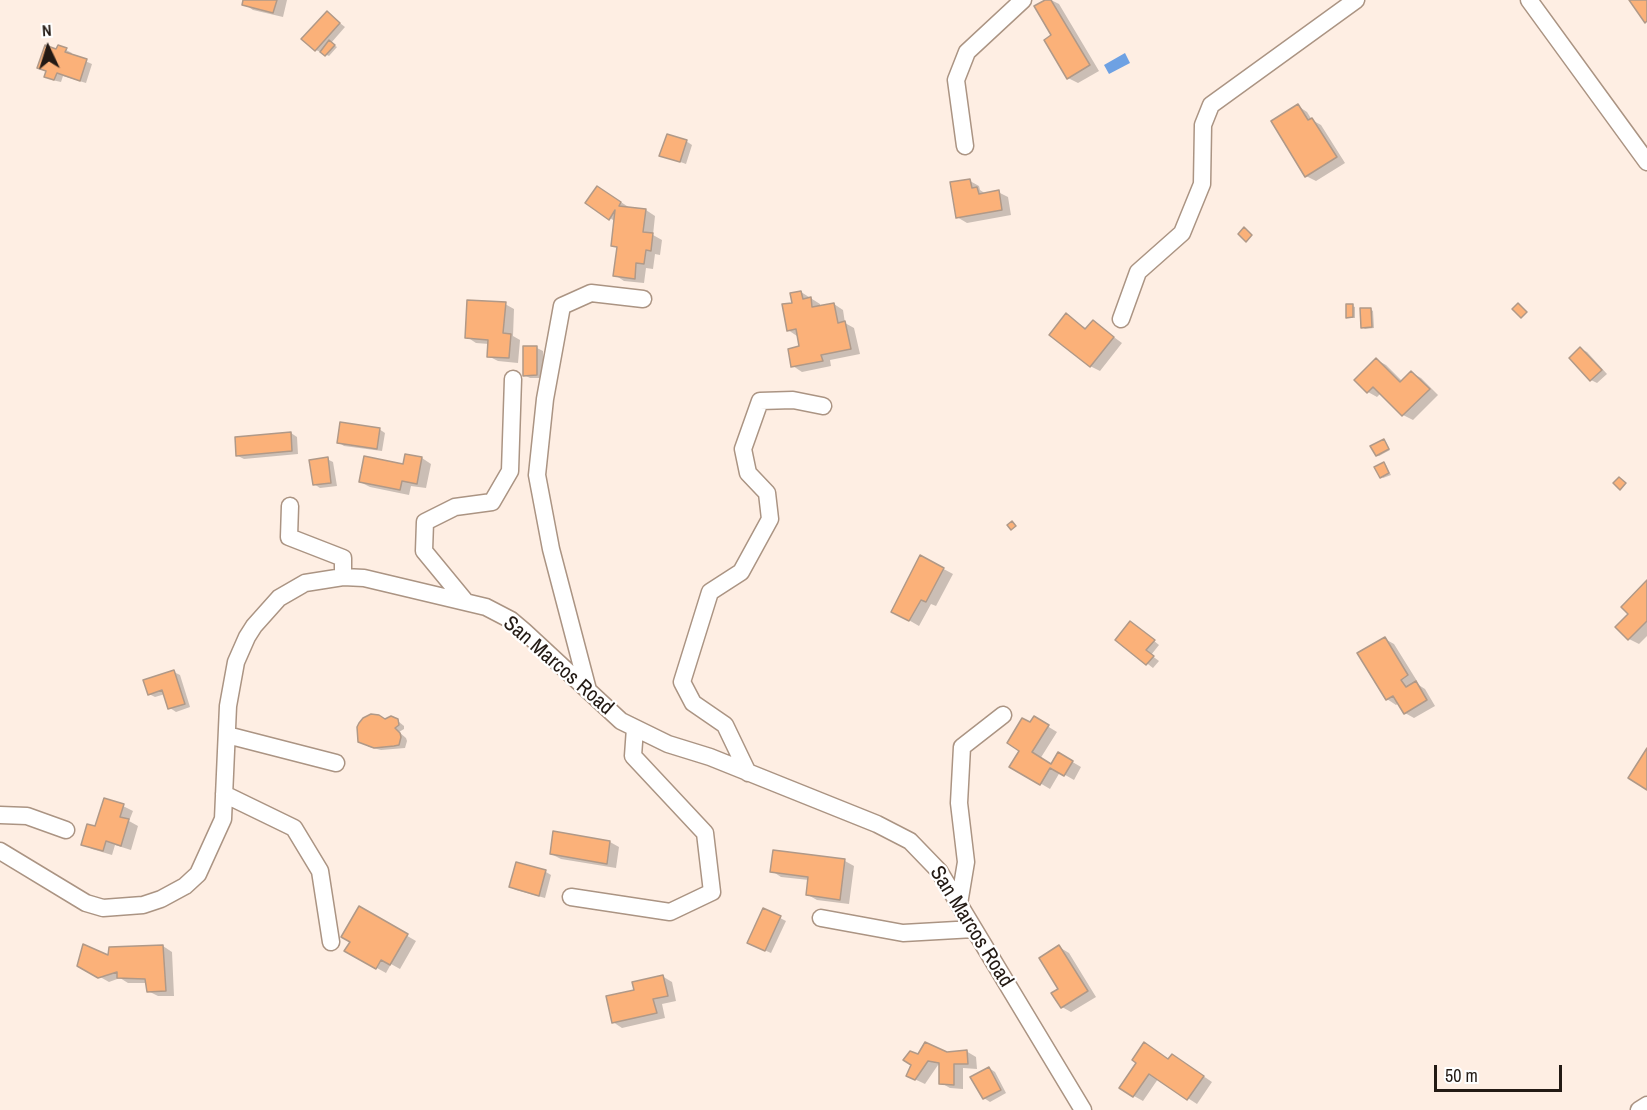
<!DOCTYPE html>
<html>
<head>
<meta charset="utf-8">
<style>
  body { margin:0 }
  #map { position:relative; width:1647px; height:1110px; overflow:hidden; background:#feeee3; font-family:"Archivo Narrow",sans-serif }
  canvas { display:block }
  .north { position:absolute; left:18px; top:18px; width:60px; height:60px; -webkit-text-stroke:4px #fff; paint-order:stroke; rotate:356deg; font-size:16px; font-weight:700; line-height:24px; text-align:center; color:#231a14 }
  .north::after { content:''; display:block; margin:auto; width:21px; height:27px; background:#231a14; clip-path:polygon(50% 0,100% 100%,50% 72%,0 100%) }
  .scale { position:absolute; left:1434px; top:1065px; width:128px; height:27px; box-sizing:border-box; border:3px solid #231a14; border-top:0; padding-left:8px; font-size:18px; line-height:21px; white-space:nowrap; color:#231a14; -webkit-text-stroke:4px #fff; paint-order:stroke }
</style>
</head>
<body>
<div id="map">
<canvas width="1647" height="1110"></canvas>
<div class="north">N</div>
<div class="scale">50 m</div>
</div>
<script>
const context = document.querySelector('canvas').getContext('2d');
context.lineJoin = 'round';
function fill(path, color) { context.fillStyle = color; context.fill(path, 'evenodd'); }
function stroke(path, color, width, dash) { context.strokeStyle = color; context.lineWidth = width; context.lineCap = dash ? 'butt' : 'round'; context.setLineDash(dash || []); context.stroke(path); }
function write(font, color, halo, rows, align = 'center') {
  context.font = font + ' "Archivo Narrow",sans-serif'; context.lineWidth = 4.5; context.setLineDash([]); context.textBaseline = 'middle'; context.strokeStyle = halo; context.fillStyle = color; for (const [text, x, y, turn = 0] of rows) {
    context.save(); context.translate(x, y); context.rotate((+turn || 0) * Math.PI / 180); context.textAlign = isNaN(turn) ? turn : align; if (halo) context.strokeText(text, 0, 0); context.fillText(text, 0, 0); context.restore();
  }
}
fill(new Path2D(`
  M 1125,53 L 1130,63 L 1109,74 L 1104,65 Z`), '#6ea1e3');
fill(new Path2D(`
  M 245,0 L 287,0 L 283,17 L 253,10 L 244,4 Z
  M 1048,0 L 1051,0 L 1059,4 L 1099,71 L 1078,83 L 1068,78 L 1053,36 Z
  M 327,13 L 345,27 L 331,43 L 337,47 L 329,56 L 316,50 Z
  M 66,50 L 72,53 L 71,55 L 92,64 L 86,83 L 63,76 L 61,82 L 52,80 L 46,76 L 48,72 L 39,68 Z
  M 1298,106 L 1307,112 L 1312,120 L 1321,125 L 1345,163 L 1316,181 L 1306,176 Z
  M 686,141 L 692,145 L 686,164 L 661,155 Z
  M 970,181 L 979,186 L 980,190 L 986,194 L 998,192 L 1008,197 L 1011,215 L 967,223 L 957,217 Z
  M 607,193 L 630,208 L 646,210 L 655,216 L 653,235 L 662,240 L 660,255 L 655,254 L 653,269 L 646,268 L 644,283 L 624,281 L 615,275 L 618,248 L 613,245 L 616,222 L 610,218 Z
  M 801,292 L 820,304 L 820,307 L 834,304 L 843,310 L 845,323 L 854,328 L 860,354 L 830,360 L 831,366 L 802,372 L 793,366 L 801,348 L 797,336 L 788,330 L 794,304 Z
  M 505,304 L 514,309 L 513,336 L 520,340 L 518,363 L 498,361 L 488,356 L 489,344 L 476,343 L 467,337 Z
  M 1352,306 L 1355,307 L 1355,318 L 1350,318 L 1347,317 Z
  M 1370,309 L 1373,311 L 1374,328 L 1365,329 L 1362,327 Z
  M 1066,315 L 1087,329 L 1093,322 L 1122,343 L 1100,371 L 1090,366 Z
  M 537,348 L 543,351 L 543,378 L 530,378 L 524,375 Z
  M 1581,349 L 1587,352 L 1607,374 L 1597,383 L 1591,380 Z
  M 1377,360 L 1386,365 L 1403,382 L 1412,373 L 1421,378 L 1438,395 L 1413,420 L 1403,415 L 1381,393 L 1377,397 L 1368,392 Z
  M 379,429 L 385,433 L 382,451 L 344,446 L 338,442 Z
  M 291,433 L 297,437 L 298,454 L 244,459 L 238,456 Z
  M 1384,440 L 1386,442 L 1390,450 L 1379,456 L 1377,455 Z
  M 422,458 L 431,464 L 426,488 L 411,486 L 409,495 L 370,487 L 360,482 Z
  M 327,459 L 333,462 L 337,486 L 320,488 L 314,484 Z
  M 1384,464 L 1386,465 L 1391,475 L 1383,478 L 1381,476 Z
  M 921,557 L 953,574 L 936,606 L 931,604 L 919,626 L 893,611 Z
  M 1647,582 L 1647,636 L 1639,644 L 1629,639 L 1617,627 L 1630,614 Z
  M 1136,626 L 1159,645 L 1151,655 L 1159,661 L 1153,668 L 1117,640 Z
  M 1385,639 L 1394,644 L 1417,681 L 1414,682 L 1425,689 L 1435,706 L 1414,718 L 1405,713 L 1399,703 L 1396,705 L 1387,699 Z
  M 174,672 L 180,675 L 190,707 L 176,712 L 170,708 L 165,694 L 155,697 L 149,694 Z
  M 394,718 L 404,726 L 404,729 L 399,732 L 406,738 L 407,741 L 405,748 L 381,750 L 369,747 L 360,741 L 386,720 Z
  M 1034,718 L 1057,732 L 1040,759 L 1052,766 L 1059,754 L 1081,767 L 1074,780 L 1060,772 L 1050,789 L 1011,766 L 1021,750 Z
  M 123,806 L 133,811 L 129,821 L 138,826 L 131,850 L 115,845 L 112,855 L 92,849 L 83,844 L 96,828 Z
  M 610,842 L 619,847 L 616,868 L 561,859 L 551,854 Z
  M 845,861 L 854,866 L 849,904 L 817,900 L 808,895 L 809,880 L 781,877 L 772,871 Z
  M 517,864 L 546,872 L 551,875 L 545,898 L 516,890 L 510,887 Z
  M 359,908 L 416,941 L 400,969 L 391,964 L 386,973 L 346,951 L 352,941 Z
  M 764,910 L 786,921 L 771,953 L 755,946 Z
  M 163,946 L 172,952 L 174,996 L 158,996 L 148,991 L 147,983 L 128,983 L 120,978 L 109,982 L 79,965 L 109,957 Z
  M 1059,947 L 1069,953 L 1096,997 L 1071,1012 L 1062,1007 Z
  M 662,976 L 672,982 L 676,1001 L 662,1004 L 665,1018 L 622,1028 L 613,1022 L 635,991 Z
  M 966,1051 L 976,1057 L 977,1069 L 963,1068 L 963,1089 L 950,1088 L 941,1083 L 941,1066 L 938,1065 L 925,1084 L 908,1076 L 919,1055 Z
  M 1169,1060 L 1181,1061 L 1212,1082 L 1197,1104 L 1158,1079 L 1143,1101 L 1134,1096 L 1138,1062 Z
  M 989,1068 L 995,1072 L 1006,1093 L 990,1102 L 984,1098 Z`), '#0003');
const building = new Path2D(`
  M 243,0 L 277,0 L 273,13 L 242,5 Z
  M 1045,0 L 1051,0 L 1090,65 L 1067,79 L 1044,40 L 1051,35 L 1034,6 Z
  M 1629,0 L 1647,0 L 1647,21 L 1645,23 Z
  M 327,11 L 340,23 L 315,51 L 301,39 Z
  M 329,40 L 335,45 L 325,56 L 320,52 Z
  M 45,45 L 56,49 L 58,45 L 67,48 L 65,52 L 87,59 L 80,81 L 57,73 L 54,80 L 44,77 L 46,71 L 37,68 Z
  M 1298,104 L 1308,120 L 1312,118 L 1337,157 L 1305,177 L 1271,121 Z
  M 667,134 L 687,140 L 680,162 L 659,156 Z
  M 970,179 L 972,188 L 977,187 L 979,194 L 999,190 L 1002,210 L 956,218 L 950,182 Z
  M 597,186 L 621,202 L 619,206 L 646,209 L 643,232 L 653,233 L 651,251 L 646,250 L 644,264 L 636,263 L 635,279 L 613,276 L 617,247 L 611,246 L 615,210 L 609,220 L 585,203 Z
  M 1244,227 L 1252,235 L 1246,242 L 1238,234 Z
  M 801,291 L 803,299 L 811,297 L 812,307 L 834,303 L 838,323 L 845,321 L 851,349 L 821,355 L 823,361 L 791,367 L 788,349 L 799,346 L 796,329 L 787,331 L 782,304 L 792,303 L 790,293 Z
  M 467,300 L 506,302 L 503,333 L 511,334 L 509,358 L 487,357 L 488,340 L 465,338 Z
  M 1518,303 L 1527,312 L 1521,318 L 1512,309 Z
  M 1346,304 L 1353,304 L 1353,317 L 1346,318 Z
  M 1360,308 L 1371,308 L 1372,327 L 1361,328 Z
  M 1066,313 L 1085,329 L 1093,320 L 1114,337 L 1090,367 L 1049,335 Z
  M 523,346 L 537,346 L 537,375 L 523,376 Z
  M 1580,347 L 1602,370 L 1590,381 L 1569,358 Z
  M 1376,358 L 1400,382 L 1411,371 L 1430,389 L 1402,416 L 1373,387 L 1367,393 L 1354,380 Z
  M 340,422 L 380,428 L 377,449 L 337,443 Z
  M 291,432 L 292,451 L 236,456 L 235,437 Z
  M 1384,439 L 1389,449 L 1376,456 L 1370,446 Z
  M 405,454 L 422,457 L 417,484 L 402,481 L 400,490 L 359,482 L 364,456 L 403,464 Z
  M 328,457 L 331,483 L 313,485 L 309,460 Z
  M 1384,462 L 1389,473 L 1380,478 L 1374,467 Z
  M 1619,477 L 1626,483 L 1620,490 L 1613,483 Z
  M 1012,521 L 1016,526 L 1011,530 L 1007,525 Z
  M 920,555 L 944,568 L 926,602 L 921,600 L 909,621 L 891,612 Z
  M 1647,580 L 1647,621 L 1628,640 L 1615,627 L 1628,614 L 1621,607 Z
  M 1130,621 L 1155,640 L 1146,650 L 1154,656 L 1146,665 L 1115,640 Z
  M 1385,637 L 1408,675 L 1401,680 L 1406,687 L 1416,681 L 1427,700 L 1404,714 L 1393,696 L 1386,700 L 1357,653 Z
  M 174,670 L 185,704 L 168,709 L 162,690 L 148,695 L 143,680 Z
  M 371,714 L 379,715 L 385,719 L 391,716 L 398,719 L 399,725 L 395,728 L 400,733 L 401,737 L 399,745 L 394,746 L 374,748 L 358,742 L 357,727 L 359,723 L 363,718 Z
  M 1034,716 L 1049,725 L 1032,752 L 1051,764 L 1058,752 L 1073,761 L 1064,776 L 1050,768 L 1040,785 L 1009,767 L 1019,751 L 1007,743 L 1022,718 L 1030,722 Z
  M 1647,748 L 1647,790 L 1628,778 Z
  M 104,798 L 124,804 L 120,817 L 129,819 L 121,846 L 106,841 L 103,851 L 81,845 L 87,824 L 95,826 Z
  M 553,831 L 610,841 L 607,864 L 550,854 Z
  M 773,850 L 845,859 L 840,900 L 806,895 L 808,877 L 770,872 Z
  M 516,862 L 546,870 L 539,896 L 509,887 Z
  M 359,906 L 408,934 L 390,965 L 381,960 L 376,969 L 344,951 L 350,942 L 341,937 Z
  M 763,908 L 781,916 L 765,951 L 747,943 Z
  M 83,944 L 108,955 L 109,947 L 163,945 L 166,991 L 147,992 L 145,979 L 117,978 L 117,972 L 98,978 L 77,966 Z
  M 1059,945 L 1088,991 L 1061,1008 L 1051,993 L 1058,989 L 1039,958 Z
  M 663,975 L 668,996 L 653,999 L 657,1013 L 612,1023 L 606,996 L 634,990 L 632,982 Z
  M 925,1042 L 947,1052 L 967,1050 L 968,1064 L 954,1064 L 954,1085 L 939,1084 L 939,1063 L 928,1061 L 915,1080 L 906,1076 L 911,1065 L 903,1060 L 910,1051 L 918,1054 Z
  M 1144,1042 L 1168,1059 L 1172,1054 L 1204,1076 L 1187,1100 L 1149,1074 L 1133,1097 L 1119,1088 L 1136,1063 L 1132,1060 Z
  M 989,1067 L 1001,1090 L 983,1099 L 970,1077 Z`);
fill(building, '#fbb179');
stroke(building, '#b09988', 1.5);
const minor = new Path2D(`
  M 1529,0 L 1647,162
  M 965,146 L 956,80 L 967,52 L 1023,0
  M 1121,319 L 1138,272 L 1182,233 L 1202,184 L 1203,125 L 1211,105 L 1356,0
  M 290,506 L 289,537 L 343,558 L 343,577
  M 466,602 L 424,551 L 425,522 L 455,507 L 492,502 L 510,471 L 513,379
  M 588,690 L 551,549 L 537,475 L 545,399 L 562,306 L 591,293 L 643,299
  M 227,735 L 336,763
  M 748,773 L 725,725 L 693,703 L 682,682 L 710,592 L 741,572 L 770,519 L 767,493 L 748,473 L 743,449 L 760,401 L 793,400 L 823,406
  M 224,794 L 294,828 L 320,871 L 331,942
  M 0,815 L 27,816 L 66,830
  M 0,851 L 86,903 L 103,908 L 143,905 L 161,899 L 185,886 L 198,874 L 223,819 L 228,706 L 236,662 L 247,637 L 254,626 L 279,598 L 305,583 L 343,577 L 364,578 L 486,607 L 511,620 L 524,631 L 621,721 L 668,744 L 710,757 L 877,824 L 910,841 L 939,871 L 1083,1110
  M 571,897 L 670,912 L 712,892 L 705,833 L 633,756 L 635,728
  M 959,904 L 966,862 L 959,803 L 962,747 L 1003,715
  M 821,918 L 903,933 L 974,929
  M 1639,1110 L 1647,1105`);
stroke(minor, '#ab9483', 19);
stroke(minor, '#fff', 16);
write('21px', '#231a14', '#fff', [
  ["San Marcos Road",558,666,41],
  ["San Marcos Road",971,927,58]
]);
</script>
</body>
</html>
